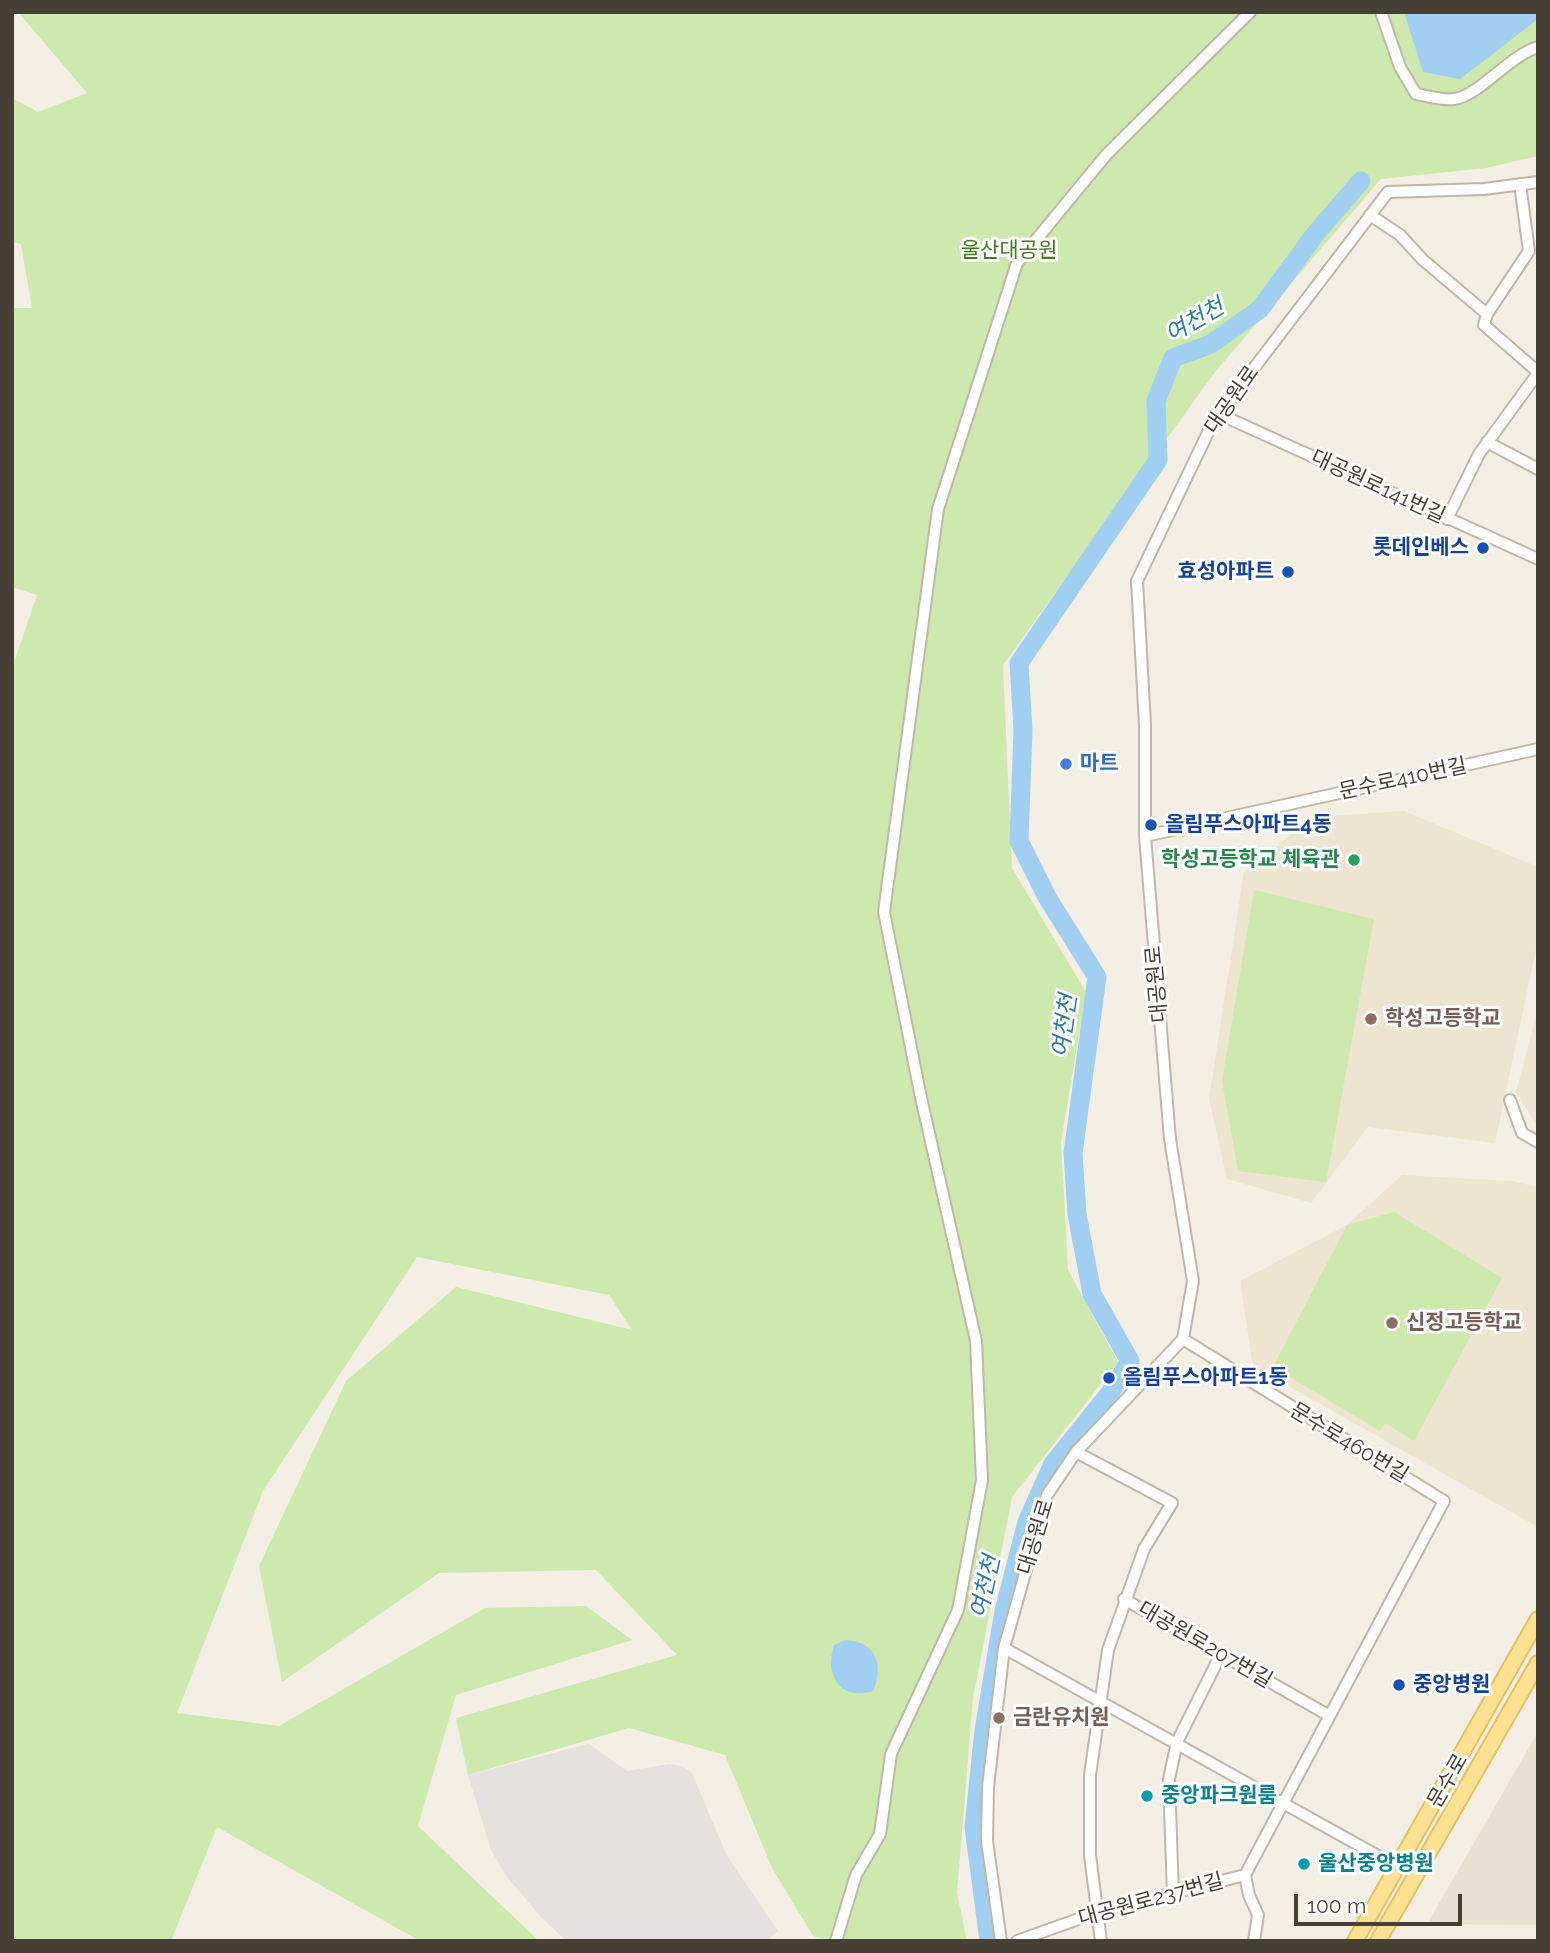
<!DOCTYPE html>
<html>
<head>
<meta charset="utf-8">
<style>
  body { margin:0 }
  #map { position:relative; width:1550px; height:1953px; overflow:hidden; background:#f3efe5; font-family:Raleway,sans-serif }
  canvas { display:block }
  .frame { position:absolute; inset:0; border:14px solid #463f35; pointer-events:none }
  .scale { position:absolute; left:1294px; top:1894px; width:168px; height:32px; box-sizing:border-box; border:4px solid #463f35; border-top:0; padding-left:9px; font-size:21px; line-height:24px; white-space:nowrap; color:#463f35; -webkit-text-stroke:5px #fff; paint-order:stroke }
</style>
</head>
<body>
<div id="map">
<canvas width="1550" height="1953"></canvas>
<div class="frame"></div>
<div class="scale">100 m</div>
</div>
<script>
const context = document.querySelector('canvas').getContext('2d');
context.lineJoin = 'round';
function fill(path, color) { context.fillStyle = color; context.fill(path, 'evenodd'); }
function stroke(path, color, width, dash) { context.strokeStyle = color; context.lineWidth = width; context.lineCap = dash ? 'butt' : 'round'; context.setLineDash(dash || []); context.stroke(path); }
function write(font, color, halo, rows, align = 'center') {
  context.font = font + ' Raleway,"Noto Sans KR",sans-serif'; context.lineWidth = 6; context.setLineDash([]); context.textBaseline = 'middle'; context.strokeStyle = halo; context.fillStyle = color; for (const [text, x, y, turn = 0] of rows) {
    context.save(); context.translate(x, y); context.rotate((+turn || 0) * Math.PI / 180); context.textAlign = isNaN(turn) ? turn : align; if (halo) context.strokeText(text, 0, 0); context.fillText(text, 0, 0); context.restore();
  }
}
fill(new Path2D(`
  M 1538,1732 L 1538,1925 L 1427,1924 Z`), '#e7e1d3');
fill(new Path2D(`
  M 1404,811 L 1538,867 L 1538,940 L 1495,1143 L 1368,1127 L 1311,1203 L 1227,1179 L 1209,1099 L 1244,872 L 1313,817 Z
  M 1538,1009 L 1538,1128 L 1516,1092 Z
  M 1402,1175 L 1512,1181 L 1538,1187 L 1538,1527 L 1253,1366 L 1240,1281 L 1347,1225 Z`), '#ede5cf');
fill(new Path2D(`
  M 18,12 L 1538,12 L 1538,156 L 1486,168 L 1381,179 L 1215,372 L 1003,665 L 1012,868 L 1086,992 L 1061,1142 L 1068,1270 L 1118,1362 L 1012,1497 L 973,1698 L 957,1893 L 967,1941 L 835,1941 L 813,1936 L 772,1868 L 725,1755 L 629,1728 L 468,1775 L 456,1718 L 677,1655 L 596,1570 L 439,1573 L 282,1682 L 259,1566 L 346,1381 L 456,1287 L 632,1330 L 609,1295 L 417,1257 L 263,1491 L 177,1713 L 279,1726 L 485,1608 L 586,1606 L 632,1640 L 456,1695 L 418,1826 L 539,1941 L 420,1941 L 217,1827 L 171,1941 L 12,1941 L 12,668 L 37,595 L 12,587 L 12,308 L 32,308 L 21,244 L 12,242 L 12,98 L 38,112 L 87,93 Z
  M 1254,890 L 1374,919 L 1326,1182 L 1238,1171 L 1222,1081 Z
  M 1394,1212 L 1502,1278 L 1414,1441 L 1385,1423 L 1380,1431 L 1273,1367 L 1347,1225 Z`), '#cde9ad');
fill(new Path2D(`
  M 589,1744 L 627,1771 L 669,1764 L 682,1766 L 692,1773 L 727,1856 L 778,1931 L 766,1941 L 566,1941 L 541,1917 L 507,1877 L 491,1850 L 468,1775 Z`), '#e4e1de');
fill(new Path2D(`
  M 1404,12 L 1538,12 L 1538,19 L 1460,79 L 1423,72 Z
  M 846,1640 C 877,1642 884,1666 873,1691 C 840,1701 824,1675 834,1645 Z`), '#a0cff2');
stroke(new Path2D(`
  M 989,1941 L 974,1827 L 984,1730 L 1004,1611 L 1027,1522 L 1053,1464 L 1110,1393 L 1130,1361 L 1092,1294 L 1077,1214 L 1073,1153 L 1097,977 L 1047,897 L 1019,841 L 1023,730 L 1019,663 L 1158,460 L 1156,401 L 1173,358 L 1211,344 L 1260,309 L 1316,233 L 1361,181`), '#a0cff2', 19);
const minor = new Path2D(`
  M 1381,12 L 1400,67 L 1416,94 C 1428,96 1443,101 1454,99 C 1479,96 1510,55 1538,47
  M 1520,184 L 1529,251 L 1487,314 L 1484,325 L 1538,372
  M 1370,215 L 1400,235 L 1423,260 L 1487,314
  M 1219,414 L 1538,559
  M 1487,442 L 1538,469
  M 1447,519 L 1479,454 L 1538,373
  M 1145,836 L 1538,749
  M 1510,1100 L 1522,1133 L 1538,1142
  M 1183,1339 L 1444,1501 L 1245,1875 L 1249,1895 L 1258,1915 L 1254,1941
  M 1076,1452 L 1172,1503 L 1144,1549 L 1108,1650 L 1090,1775 L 1090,1855 L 1101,1941
  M 1124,1599 L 1328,1715
  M 1004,1648 L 1398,1867
  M 1173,1895 L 1169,1779 L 1177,1742 L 1221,1654
  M 836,1941 L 856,1875 L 880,1834 L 891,1754 L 958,1610 L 982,1480 L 976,1341 L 920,1093 L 884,912 L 938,509 L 1017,263 L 1106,155 L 1250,12
  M 1001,1941 L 987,1841 L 988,1787 L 1004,1648 L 1047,1495 L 1076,1452 L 1183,1339 L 1193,1281 L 1170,1139 L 1145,836 L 1145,725 L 1137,581 L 1213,422 L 1388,192 L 1484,189 L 1538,182
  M 1017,1941 L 1098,1912 L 1245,1875`);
const major = new Path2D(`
  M 1355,1941 L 1538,1619
  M 1378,1941 L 1538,1663`);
stroke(minor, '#bfb7a8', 14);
stroke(major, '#e7c060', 18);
stroke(minor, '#fff', 10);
stroke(major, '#ffe193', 14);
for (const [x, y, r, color] of [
  [1483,548,7,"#1a4fb4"],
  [1288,572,7,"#1a4fb4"],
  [1066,764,7,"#3f7fe0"],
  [1151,825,7,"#1a4fb4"],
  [1354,860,7,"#2e9e5b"],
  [1371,1019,7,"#8d6e63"],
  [1392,1323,7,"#8d6e63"],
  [1109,1378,7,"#1a4fb4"],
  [1399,1685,7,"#1a4fb4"],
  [999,1718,7,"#8d6e63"],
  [1147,1796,7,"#0f9aa8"],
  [1304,1864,7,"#0f9aa8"]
]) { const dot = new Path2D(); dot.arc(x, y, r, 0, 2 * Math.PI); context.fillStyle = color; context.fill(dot); stroke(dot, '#fff', 2.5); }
write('21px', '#457926', '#fff', [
  ["울산대공원",1009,251]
]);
write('21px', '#463f35', '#fff', [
  ["대공원로",1232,400,-55],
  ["대공원로141번길",1378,487,25],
  ["문수로410번길",1403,779,-12],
  ["대공원로",1157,984,-95],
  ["문수로460번길",1349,1443,31],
  ["대공원로",1036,1537,-73],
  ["대공원로207번길",1205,1645,30],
  ["문수로",1448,1781,-60],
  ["대공원로237번길",1151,1900,-15]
]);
write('bold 21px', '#164399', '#fff', [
  ["롯데인베스",1469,548,"right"],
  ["효성아파트",1274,572,"right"],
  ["올림푸스아파트4동",1165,825],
  ["올림푸스아파트1동",1123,1378],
  ["중앙병원",1413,1685]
], 'left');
write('bold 21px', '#366cbe', '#fff', [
  ["마트",1080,764]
], 'left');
write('bold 21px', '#27864d', '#fff', [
  ["학성고등학교 체육관",1340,860]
], 'right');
write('bold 21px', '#785e54', '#fff', [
  ["학성고등학교",1385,1019],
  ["신정고등학교",1406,1323],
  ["금란유치원",1013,1718]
], 'left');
write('bold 21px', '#0d838f', '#fff', [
  ["중앙파크원룸",1161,1796],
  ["울산중앙병원",1318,1864]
], 'left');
write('italic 23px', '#2b79b5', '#fff', [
  ["여천천",1195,321,-30],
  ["여천천",1065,1026,-82],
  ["여천천",986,1587,-77]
]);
</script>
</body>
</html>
